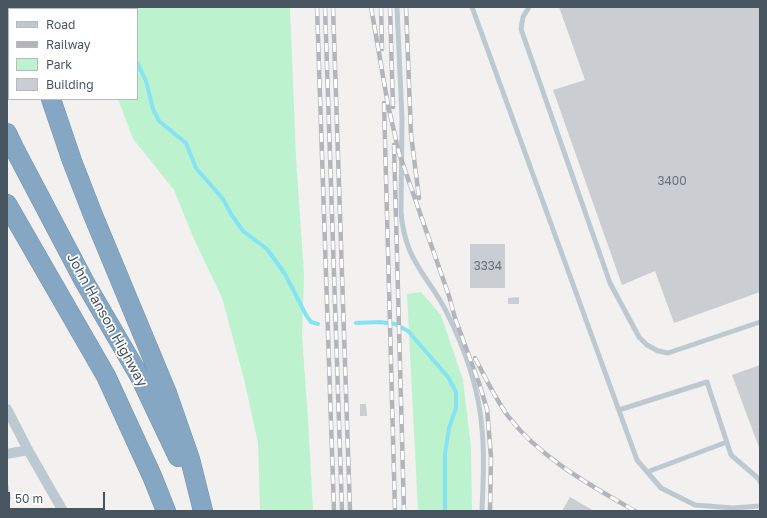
<!DOCTYPE html>
<html>
<head>
<meta charset="utf-8">
<style>
  body { margin:0 }
  #map { position:relative; width:767px; height:518px; overflow:hidden; background:#f3f0f0; font-family:"Golos Text",sans-serif }
  canvas { display:block }
  .frame { position:absolute; inset:0; border:8px solid #475560; pointer-events:none }
  .legend { position:absolute; left:8px; top:8px; width:130px; height:92px; box-sizing:border-box; background:#fff; border:1px solid #b5bbbf; margin:0; padding:5px 7px; list-style:none; font-size:12px; color:#475560 }
  .legend li { display:flex; align-items:center; gap:8px; height:20px }
  .legend b { width:20px; border:1px solid #b5bbbf }
  .scale { position:absolute; left:8px; top:492px; width:97px; height:18px; box-sizing:border-box; border:2px solid #475560; border-top:0; padding-left:5px; font-size:12px; line-height:14px; white-space:nowrap; color:#475560; -webkit-text-stroke:3px #fff; paint-order:stroke }
</style>
</head>
<body>
<div id="map">
<canvas width="767" height="518"></canvas>
<div class="frame"></div>
<ul class="legend">
<li><b style="height:5px;background:#bdc9d1"></b>Road</li>
<li><b style="height:5px;background:#b2b6bb"></b>Railway</li>
<li><b style="height:11px;background:#bcf3ce"></b>Park</li>
<li><b style="height:11px;background:#caced3"></b>Building</li>
</ul>
<div class="scale">50 m</div>
</div>
<script>
const context = document.querySelector('canvas').getContext('2d');
context.lineJoin = 'round';
function fill(path, color) { context.fillStyle = color; context.fill(path, 'evenodd'); }
function stroke(path, color, width, dash) { context.strokeStyle = color; context.lineWidth = width; context.lineCap = dash ? 'butt' : 'round'; context.setLineDash(dash || []); context.stroke(path); }
function write(font, color, halo, rows, align = 'center') {
  context.font = font + ' "Golos Text",sans-serif'; context.lineWidth = 3.5; context.setLineDash([]); context.textBaseline = 'middle'; context.strokeStyle = halo; context.fillStyle = color; for (const [text, x, y, turn = 0] of rows) {
    context.save(); context.translate(x, y); context.rotate((+turn || 0) * Math.PI / 180); context.textAlign = isNaN(turn) ? turn : align; if (halo) context.strokeText(text, 0, 0); context.fillText(text, 0, 0); context.restore();
  }
}
fill(new Path2D(`
  M 103,7 L 290,7 L 296,158 L 304,274 L 302,336 L 308,419 L 313,511 L 260,511 L 258,443 L 244,379 L 222,298 L 194,239 L 174,190 L 133,139 L 118,99 L 137,99 L 137,9 L 103,9 Z
  M 421,292 L 441,315 L 463,380 L 471,447 L 472,511 L 418,511 L 407,294 Z`), '#bcf3ce');
stroke(new Path2D(`
  M 134,9 L 134,7
  M 137,62 L 146,81 L 153,109 L 159,121 L 186,143 L 196,168 L 223,199 L 231,214 L 243,231 L 267,249 L 285,274 L 306,315 L 311,322 L 318,324
  M 356,323 L 380,322 L 395,324 L 408,331 L 448,377 L 456,392 L 456,408 L 449,428 L 445,454 L 445,511`), '#86e3f3', 4);
fill(new Path2D(`
  M 559,7 L 760,7 L 760,292 L 674,323 L 655,271 L 622,285 L 553,90 L 585,80 Z
  M 470,244 L 505,244 L 505,288 L 470,288 Z
  M 519,297 L 519,304 L 508,304 L 508,298 Z
  M 760,365 L 760,450 L 732,375 Z
  M 360,404 L 366,404 L 367,416 L 360,416 Z
  M 7,483 L 8,483 L 11,499 L 7,500 Z
  M 570,497 L 594,511 L 562,511 Z`), '#caced3');
const highway = new Path2D(`
  M 28,7 L 28,9
  M 51,99 L 72,161 L 93,215 L 167,393 L 190,459 L 203,511
  M 7,133 L 14,148 L 84,281 L 140,377 L 178,457
  M 7,204 L 106,376 L 152,476 L 166,511`);
stroke(highway, '#7092af', 20);
stroke(new Path2D(`
  M 397,7 L 402,119 L 401,212 C 402,226 405,239 410,251 C 419,273 437,291 447,313 C 465,349 479,389 482,429 C 485,456 483,484 482,511
  M 472,7 L 637,460 L 661,488 L 695,505 L 733,508 L 760,506
  M 529,7 L 523,17 L 521,29 L 610,283 L 639,337 L 647,345 L 658,351 L 668,353 L 760,322
  M 619,410 L 707,382 L 731,455 L 759,479 L 760,482
  M 647,472 L 727,442`), '#bdc9d1', 5);
stroke(new Path2D(`
  M 7,409 L 28,450 L 63,511
  M 7,454 L 28,450`), '#bdc9d1', 10);
stroke(highway, '#85a7c3', 19);
const rail = new Path2D(`
  M 317,7 L 334,511
  M 325,7 L 342,511
  M 333,7 L 350,511
  M 371,7 L 388,105 L 399,153 L 449,296 L 455,318 L 479,383 L 487,409 L 491,457 L 490,511
  M 381,7 L 382,49
  M 390,7 L 393,107
  M 406,7 L 411,134 L 419,198
  M 384,103 L 395,511
  M 394,145 L 404,511
  M 475,358 C 485,377 495,398 508,416 C 540,458 590,485 635,511`);
stroke(rail, '#b2b6bb', 4.5);
stroke(rail, '#fff', 3, [9]);
write('12px', '#68737d', null, [
  ["3400",672,181],
  ["3334",488,266]
]);
write('14px', '#475560', '#fff', [
  ["John Hanson Highway",107,320,61]
]);
</script>
</body>
</html>
